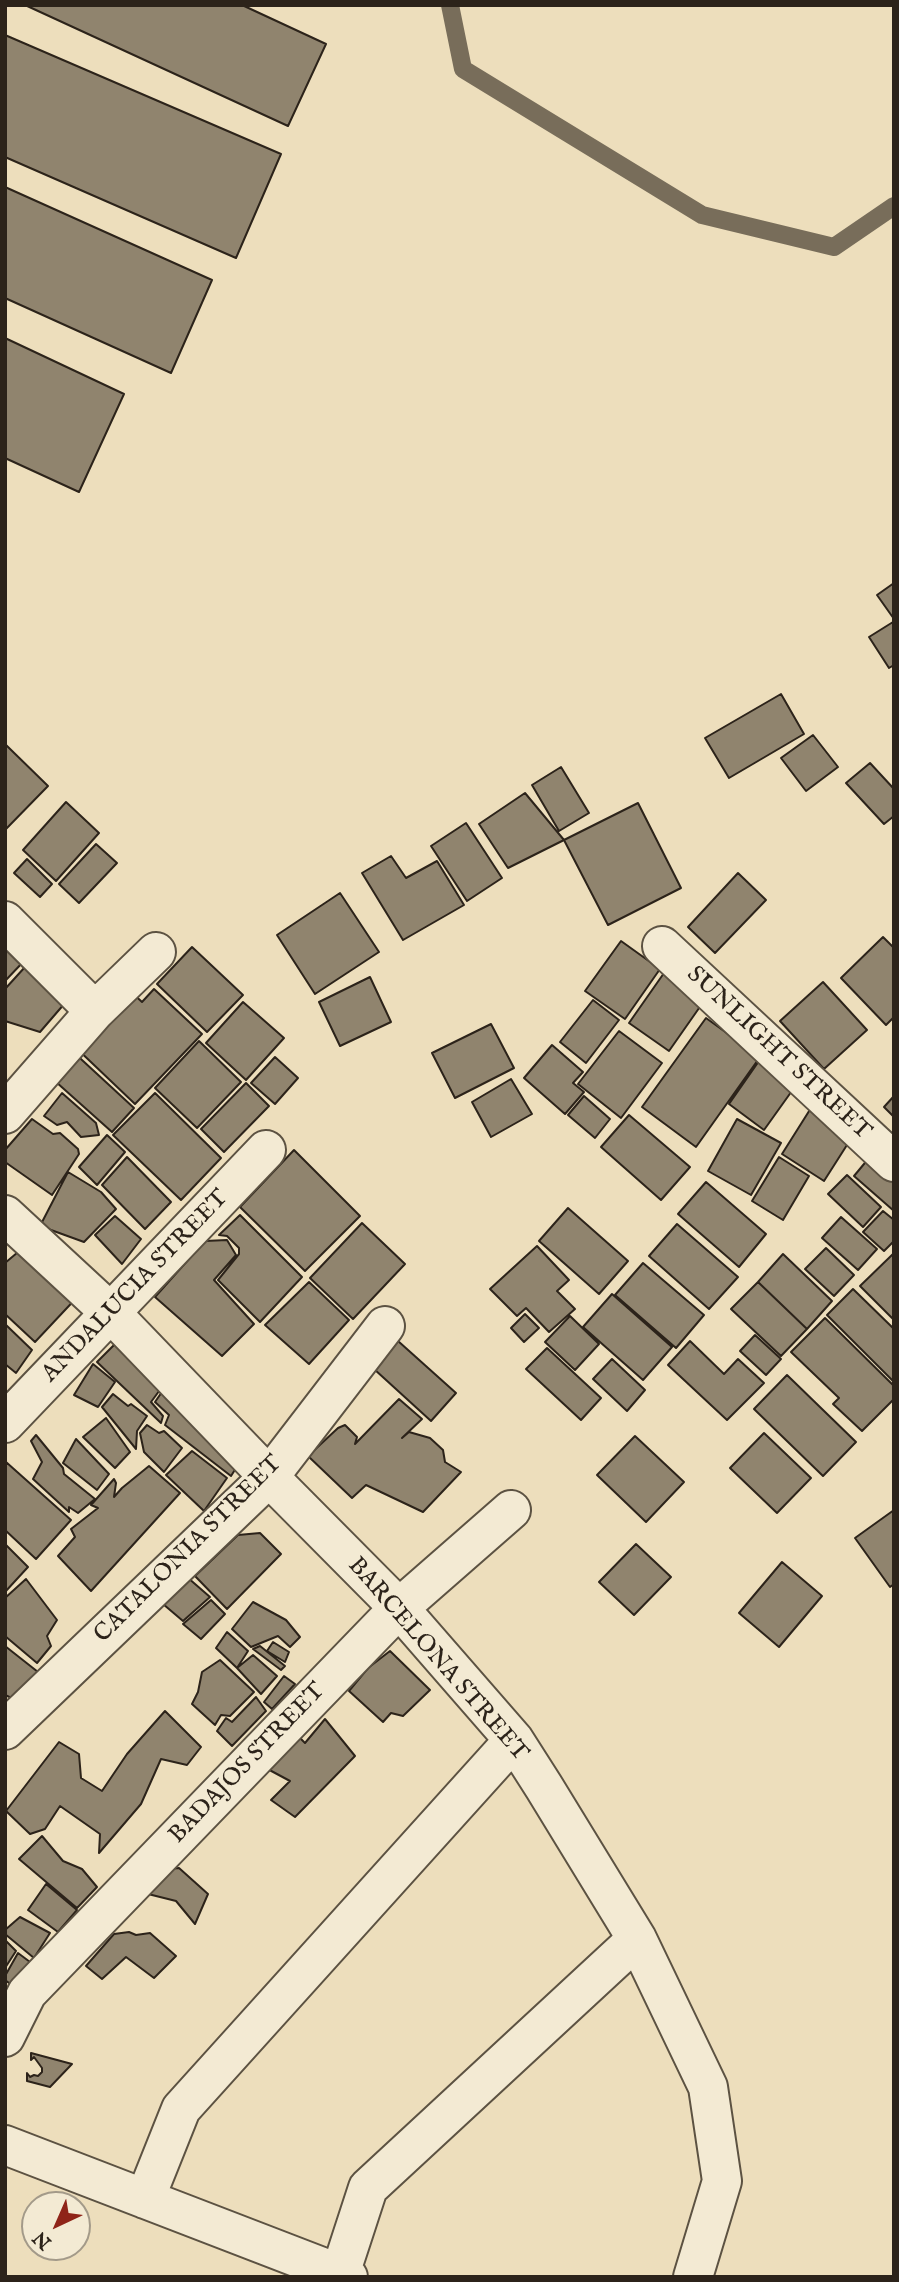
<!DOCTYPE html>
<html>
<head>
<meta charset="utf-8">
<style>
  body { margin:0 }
  #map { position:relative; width:899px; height:2282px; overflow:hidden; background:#eddebc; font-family:"IM FELL English",serif }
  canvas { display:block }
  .frame { position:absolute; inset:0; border:7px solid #2c231a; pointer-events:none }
  .north { position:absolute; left:21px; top:2191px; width:70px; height:70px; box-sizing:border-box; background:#f3ead3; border:2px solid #a39a89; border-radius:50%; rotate:224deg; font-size:19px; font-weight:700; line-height:28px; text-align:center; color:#2c231a }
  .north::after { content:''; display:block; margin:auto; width:24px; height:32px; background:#8f2418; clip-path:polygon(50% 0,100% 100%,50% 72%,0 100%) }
</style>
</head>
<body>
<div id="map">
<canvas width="899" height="2282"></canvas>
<div class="frame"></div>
<div class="north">N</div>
</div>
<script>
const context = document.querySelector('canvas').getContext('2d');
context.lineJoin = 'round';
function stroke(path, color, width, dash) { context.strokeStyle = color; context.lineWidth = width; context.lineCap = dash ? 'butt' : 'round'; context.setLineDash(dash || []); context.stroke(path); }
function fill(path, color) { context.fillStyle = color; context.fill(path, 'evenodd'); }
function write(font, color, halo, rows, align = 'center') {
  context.font = font + ' "IM FELL English",serif'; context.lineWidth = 6; context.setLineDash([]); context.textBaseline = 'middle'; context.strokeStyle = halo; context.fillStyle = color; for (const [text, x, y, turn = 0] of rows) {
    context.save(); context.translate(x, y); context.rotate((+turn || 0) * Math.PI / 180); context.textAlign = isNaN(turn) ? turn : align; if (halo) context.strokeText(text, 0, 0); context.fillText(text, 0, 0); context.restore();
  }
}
stroke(new Path2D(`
  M 450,5 L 463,69 L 702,215 L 834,247 L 894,206`), '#786d5a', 18);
const building = new Path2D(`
  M 25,5 L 242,5 L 326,44 L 288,126 Z
  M 5,35 L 281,154 L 236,258 L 5,157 Z
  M 5,187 L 212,280 L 171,373 L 5,298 Z
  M 5,338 L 124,394 L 79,492 L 5,458 Z
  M 894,583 L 894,619 L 877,595 Z
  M 893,622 L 894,665 L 889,668 L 869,637 Z
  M 781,694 L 804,734 L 729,778 L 705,738 Z
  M 813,735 L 838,767 L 806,791 L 781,758 Z
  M 5,744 L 48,786 L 5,830 Z
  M 870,763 L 894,789 L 894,816 L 884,824 L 846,783 Z
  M 561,767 L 589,813 L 559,831 L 532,785 Z
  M 525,793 L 564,840 L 508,868 L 479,824 Z
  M 66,802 L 99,833 L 56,881 L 23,850 Z
  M 638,803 L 681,888 L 608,925 L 564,840 Z
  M 466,823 L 502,878 L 467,901 L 431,846 Z
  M 96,844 L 117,863 L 79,903 L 59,884 Z
  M 391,856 L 406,878 L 437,861 L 464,905 L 403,940 L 362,873 Z
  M 27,859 L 52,884 L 40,897 L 14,873 Z
  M 738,873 L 766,900 L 715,953 L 688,927 Z
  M 340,893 L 379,952 L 315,994 L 277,935 Z
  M 883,937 L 894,948 L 894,1017 L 886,1025 L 841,978 Z
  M 621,941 L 660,969 L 625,1019 L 585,991 Z
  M 5,943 L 24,961 L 5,981 Z
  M 192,947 L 243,995 L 207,1032 L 157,984 Z
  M 25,967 L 65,1003 L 40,1032 L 5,1021 L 5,989 Z
  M 664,973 L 704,1001 L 669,1051 L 629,1023 Z
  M 370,977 L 391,1022 L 340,1046 L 319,1002 Z
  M 823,982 L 867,1030 L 824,1069 L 780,1021 Z
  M 126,987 L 142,1002 L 154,989 L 202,1034 L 135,1104 L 72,1044 Z
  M 593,1000 L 619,1020 L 586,1063 L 560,1042 Z
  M 243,1002 L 284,1038 L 246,1080 L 206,1043 Z
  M 706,1018 L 760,1057 L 696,1147 L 642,1107 Z
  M 491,1024 L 514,1068 L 455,1098 L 432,1053 Z
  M 619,1031 L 662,1063 L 621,1118 L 578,1084 Z
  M 199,1041 L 241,1082 L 197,1128 L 155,1088 Z
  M 552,1045 L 583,1072 L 573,1083 L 584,1092 L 565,1114 L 524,1078 Z
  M 69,1048 L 134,1108 L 112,1132 L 46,1073 Z
  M 275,1057 L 298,1078 L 275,1104 L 251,1083 Z
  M 759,1061 L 794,1088 L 764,1130 L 729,1104 Z
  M 511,1079 L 532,1114 L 491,1137 L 472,1102 Z
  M 246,1083 L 269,1106 L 224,1152 L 201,1129 Z
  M 62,1093 L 96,1123 L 99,1135 L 81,1137 L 67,1122 L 57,1125 L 44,1116 Z
  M 155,1093 L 221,1158 L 181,1200 L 113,1135 Z
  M 584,1096 L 610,1119 L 595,1138 L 568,1115 Z
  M 894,1096 L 894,1117 L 884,1107 Z
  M 811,1108 L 854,1134 L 824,1181 L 782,1154 Z
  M 629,1115 L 690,1167 L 661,1200 L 601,1147 Z
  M 32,1119 L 53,1134 L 60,1133 L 78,1149 L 79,1154 L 52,1195 L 5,1162 L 5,1150 Z
  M 737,1119 L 781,1143 L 751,1195 L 708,1171 Z
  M 107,1135 L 125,1152 L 97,1185 L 79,1167 Z
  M 294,1150 L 360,1216 L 305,1271 L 240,1207 Z
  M 874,1152 L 894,1169 L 894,1211 L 854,1176 Z
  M 127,1157 L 171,1202 L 145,1229 L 102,1185 Z
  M 779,1157 L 809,1176 L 783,1220 L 752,1201 Z
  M 68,1172 L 101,1192 L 116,1209 L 84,1242 L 40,1226 Z
  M 847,1175 L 881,1207 L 863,1227 L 828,1194 Z
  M 706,1182 L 766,1234 L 739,1267 L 678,1214 Z
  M 568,1208 L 628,1261 L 599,1294 L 539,1241 Z
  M 883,1211 L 894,1220 L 894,1241 L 884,1251 L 863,1232 Z
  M 240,1215 L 302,1277 L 260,1322 L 218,1280 L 239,1254 L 239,1248 L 227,1236 L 219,1235 Z
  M 115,1216 L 141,1239 L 122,1264 L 95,1235 Z
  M 841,1217 L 877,1249 L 858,1270 L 822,1238 Z
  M 362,1223 L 405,1264 L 353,1319 L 310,1278 Z
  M 677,1224 L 738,1277 L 709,1309 L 649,1256 Z
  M 227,1240 L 236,1255 L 214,1280 L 254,1324 L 222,1356 L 155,1297 L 205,1241 Z
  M 537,1246 L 569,1280 L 557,1291 L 575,1309 L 549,1332 L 526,1308 L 517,1316 L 490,1289 Z
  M 24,1247 L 81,1293 L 35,1342 L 5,1314 L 5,1263 Z
  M 826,1248 L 854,1275 L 834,1296 L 805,1269 Z
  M 894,1253 L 894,1320 L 860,1286 Z
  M 783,1254 L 832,1301 L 807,1329 L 758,1282 Z
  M 643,1263 L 704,1315 L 676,1348 L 615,1295 Z
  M 309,1282 L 349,1320 L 309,1364 L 265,1325 Z
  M 758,1282 L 807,1329 L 781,1356 L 731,1309 Z
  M 853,1289 L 894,1329 L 894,1382 L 827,1315 Z
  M 612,1294 L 672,1347 L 643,1380 L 583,1327 Z
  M 525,1314 L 539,1328 L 524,1342 L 511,1328 Z
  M 570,1316 L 599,1344 L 575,1370 L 545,1342 Z
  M 825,1318 L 894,1386 L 894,1399 L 862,1431 L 833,1404 L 839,1398 L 791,1352 Z
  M 5,1324 L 32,1350 L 16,1373 L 5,1364 Z
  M 755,1335 L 781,1359 L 766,1375 L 740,1351 Z
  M 398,1341 L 456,1393 L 431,1421 L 374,1369 Z
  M 690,1341 L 724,1374 L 738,1359 L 764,1383 L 727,1420 L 668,1365 Z
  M 117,1342 L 165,1383 L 151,1402 L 163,1416 L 161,1423 L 97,1362 Z
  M 547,1348 L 601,1398 L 581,1420 L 526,1369 Z
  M 612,1359 L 645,1390 L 627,1411 L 593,1379 Z
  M 93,1364 L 115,1382 L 98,1407 L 74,1395 Z
  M 787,1375 L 856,1442 L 823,1476 L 754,1409 Z
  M 164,1389 L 243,1457 L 231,1476 L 165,1425 L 169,1415 L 155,1402 Z
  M 113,1394 L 128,1406 L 131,1404 L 147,1416 L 137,1431 L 136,1449 L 102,1407 Z
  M 399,1399 L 422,1419 L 402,1438 L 409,1432 L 430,1438 L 443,1450 L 445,1462 L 461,1472 L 423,1512 L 366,1485 L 352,1498 L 308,1456 L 338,1428 L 345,1425 L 357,1437 L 355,1444 Z
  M 106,1418 L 130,1452 L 115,1468 L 83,1437 Z
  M 147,1425 L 159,1433 L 164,1431 L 182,1448 L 164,1472 L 144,1452 L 140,1433 Z
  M 764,1433 L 811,1478 L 777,1513 L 730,1468 Z
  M 36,1435 L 63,1468 L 64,1474 L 95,1499 L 78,1513 L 69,1507 L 69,1512 L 33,1479 L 42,1462 L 31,1441 Z
  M 635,1436 L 684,1482 L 646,1522 L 597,1475 Z
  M 76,1439 L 109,1474 L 97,1490 L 63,1463 Z
  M 192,1451 L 227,1478 L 204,1511 L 166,1475 Z
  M 6,1462 L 71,1520 L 36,1559 L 5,1530 Z
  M 149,1466 L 180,1493 L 91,1591 L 58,1556 L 75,1537 L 71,1529 L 98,1508 L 91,1505 L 114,1479 L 116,1483 L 114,1497 L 122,1488 Z
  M 894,1510 L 894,1584 L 890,1587 L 855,1538 Z
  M 260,1533 L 281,1554 L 227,1609 L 195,1576 L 238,1535 Z
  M 5,1544 L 28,1567 L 5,1592 Z
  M 636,1544 L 671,1577 L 634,1615 L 599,1582 Z
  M 782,1562 L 822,1596 L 779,1647 L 739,1613 Z
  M 187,1577 L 210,1597 L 183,1621 L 163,1604 Z
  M 26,1579 L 57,1620 L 47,1636 L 51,1646 L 37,1663 L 5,1636 L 5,1598 Z
  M 211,1600 L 225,1614 L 201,1639 L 183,1624 Z
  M 253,1602 L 286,1620 L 300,1637 L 290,1647 L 278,1636 L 251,1647 L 232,1629 Z
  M 227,1632 L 248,1651 L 237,1668 L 216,1648 Z
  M 273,1642 L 289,1652 L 285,1662 L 267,1651 Z
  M 5,1646 L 38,1672 L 14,1699 L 5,1695 Z
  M 260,1646 L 285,1666 L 281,1670 L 253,1649 Z
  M 390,1651 L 430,1690 L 403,1716 L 391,1713 L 383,1722 L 349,1691 L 368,1668 Z
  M 253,1655 L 277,1676 L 261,1694 L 237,1668 Z
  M 220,1660 L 254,1692 L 230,1716 L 221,1715 L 215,1725 L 192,1704 L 198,1692 L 202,1672 Z
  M 284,1676 L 295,1684 L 272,1709 L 264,1702 Z
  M 256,1697 L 266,1711 L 232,1746 L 217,1731 L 226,1718 L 232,1722 Z
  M 165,1711 L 201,1747 L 187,1765 L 161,1759 L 141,1804 L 99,1853 L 100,1834 L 60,1806 L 45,1829 L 30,1834 L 6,1811 L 59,1742 L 79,1754 L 81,1778 L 102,1791 L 127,1754 Z
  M 325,1719 L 355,1756 L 295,1817 L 271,1800 L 290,1781 L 262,1766 L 293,1731 L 305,1743 Z
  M 42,1836 L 63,1861 L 82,1869 L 97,1887 L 77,1908 L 19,1859 Z
  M 179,1868 L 208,1894 L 195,1924 L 176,1901 L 136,1891 L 148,1871 Z
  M 46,1884 L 77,1910 L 58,1932 L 28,1910 Z
  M 20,1917 L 50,1933 L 34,1958 L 5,1934 L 5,1930 Z
  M 129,1932 L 136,1935 L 150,1933 L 176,1956 L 154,1978 L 126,1957 L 102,1979 L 86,1966 L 114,1934 Z
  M 5,1940 L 16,1951 L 5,1968 Z
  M 18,1953 L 34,1965 L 17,1989 L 5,1980 L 5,1976 Z
  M 31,2053 L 72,2064 L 50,2087 L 27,2081 L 27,2073 L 30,2077 L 34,2075 L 38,2076 L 42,2072 L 42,2068 L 34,2057 L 31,2060 Z`);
fill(building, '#90846e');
stroke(building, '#2c231a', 2);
const minor = new Path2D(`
  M 5,921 L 95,1011
  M 662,946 L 894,1162
  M 5,1114 L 95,1011 L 156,952
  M 5,1215 L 112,1314 L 269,1477 L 399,1608 L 514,1740 L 544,1787 L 637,1939 L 708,2087 L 722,2181 L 693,2277
  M 5,1423 L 266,1150
  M 5,1730 L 269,1477 L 385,1326
  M 5,2037 L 27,1993 L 399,1608 L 511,1510
  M 5,2145 L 348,2277
  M 145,2199 L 181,2109 L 514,1740
  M 340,2274 L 368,2188 L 637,1939`);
stroke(minor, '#5c5242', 42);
stroke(minor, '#f3ead3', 38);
write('24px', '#2c231a', '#f3ead3', [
  ["SUNLIGHT STREET",778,1054,43],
  ["ANDALUCIA STREET",136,1287,-46],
  ["CATALONIA STREET",189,1550,-45],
  ["BARCELONA STREET",437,1660,49],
  ["BADAJOS STREET",248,1764,-46]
]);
</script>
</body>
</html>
